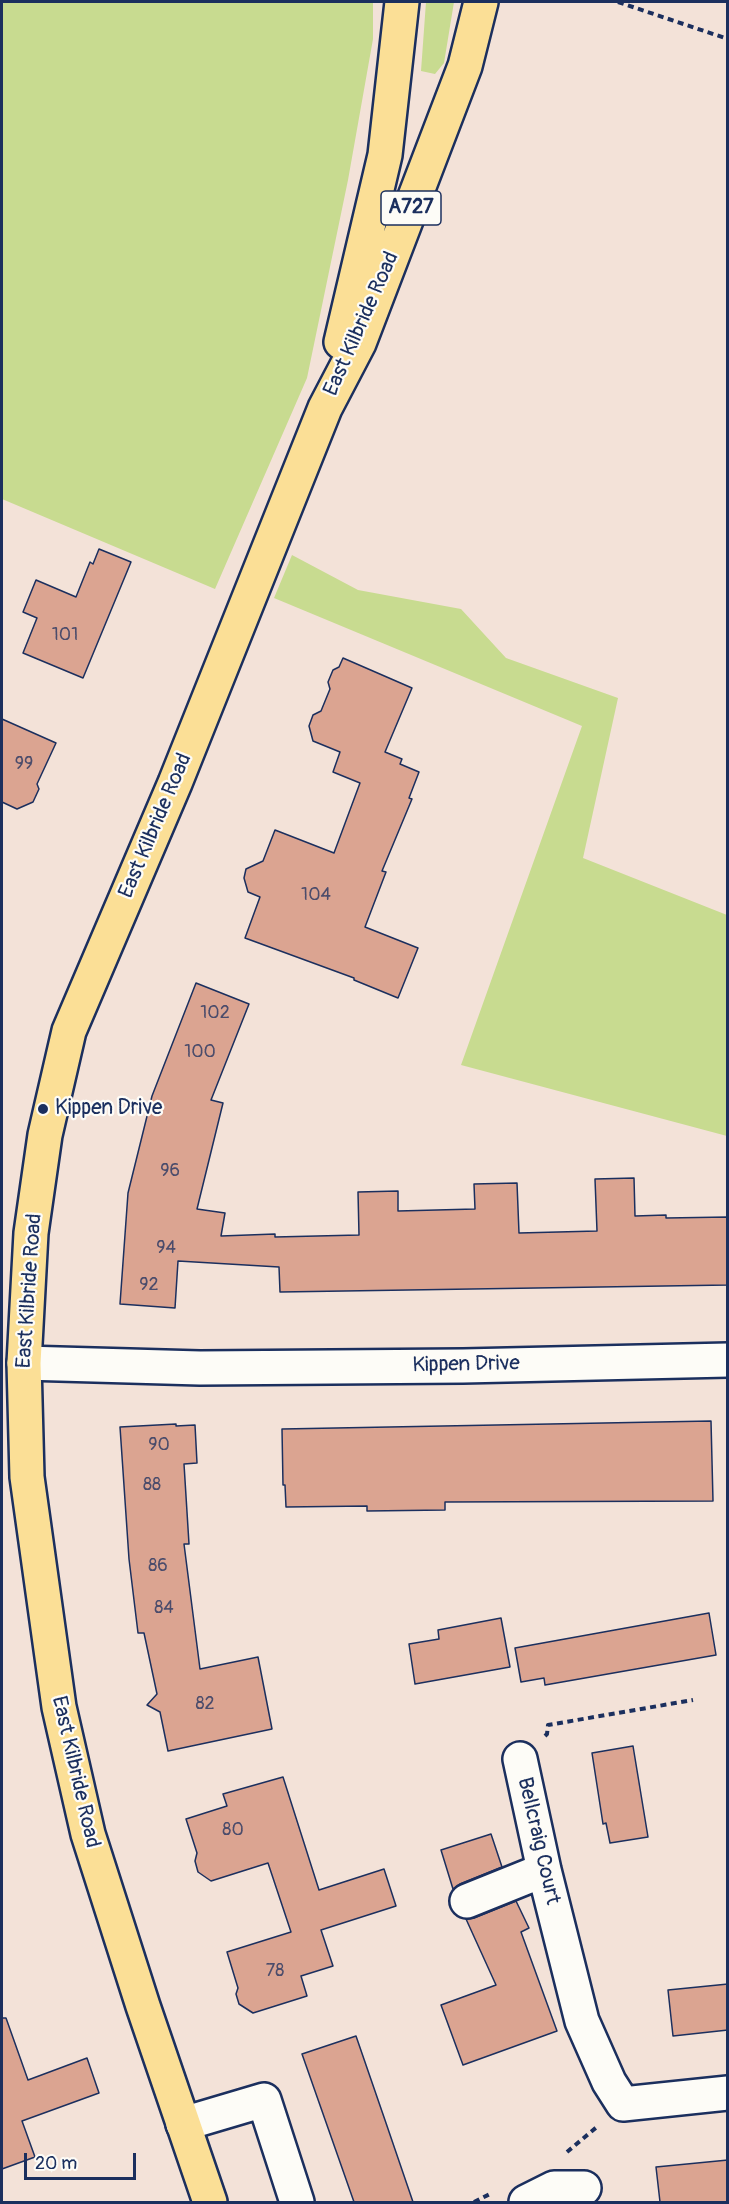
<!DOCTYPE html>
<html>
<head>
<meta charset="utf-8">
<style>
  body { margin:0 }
  #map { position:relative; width:729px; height:2204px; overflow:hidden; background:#f3e2d8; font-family:Pangolin,sans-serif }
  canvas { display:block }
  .frame { position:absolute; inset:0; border:3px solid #1b2f5e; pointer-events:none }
  .scale { position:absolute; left:24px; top:2153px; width:112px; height:27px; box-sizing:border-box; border:3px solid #1b2f5e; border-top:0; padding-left:8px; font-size:18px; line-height:21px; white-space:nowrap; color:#1b2f5e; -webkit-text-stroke:4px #fdfcf7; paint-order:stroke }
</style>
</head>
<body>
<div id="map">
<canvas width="729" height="2204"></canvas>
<div class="frame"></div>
<div class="scale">20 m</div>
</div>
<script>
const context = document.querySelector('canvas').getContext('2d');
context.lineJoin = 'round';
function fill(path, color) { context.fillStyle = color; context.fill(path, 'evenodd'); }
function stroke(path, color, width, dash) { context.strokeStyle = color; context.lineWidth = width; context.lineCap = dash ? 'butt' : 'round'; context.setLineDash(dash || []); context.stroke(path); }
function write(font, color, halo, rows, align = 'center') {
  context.font = font + ' Pangolin,sans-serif'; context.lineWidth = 4.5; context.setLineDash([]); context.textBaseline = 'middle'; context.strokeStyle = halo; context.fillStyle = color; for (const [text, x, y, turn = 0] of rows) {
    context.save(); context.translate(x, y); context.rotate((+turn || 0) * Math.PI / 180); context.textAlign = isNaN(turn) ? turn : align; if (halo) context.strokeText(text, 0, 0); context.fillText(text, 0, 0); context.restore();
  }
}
fill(new Path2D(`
  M 2,2 L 373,2 L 373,39 L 348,180 L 307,378 L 215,589 L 2,499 Z
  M 426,2 L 454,2 L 444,63 L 435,74 L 421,71 Z
  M 292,555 L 358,590 L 461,609 L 506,658 L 618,698 L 583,858 L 727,915 L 727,1136 L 461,1065 L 582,726 L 274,598 Z`), '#c8db90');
const building = new Path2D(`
  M 99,549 L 131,562 L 83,678 L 23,653 L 37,618 L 23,612 L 36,580 L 76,597 L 90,562 L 93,564 Z
  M 343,658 L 412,688 L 385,752 L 402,759 L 400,764 L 419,772 L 409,798 L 412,799 L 382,871 L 386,872 L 365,927 L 418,948 L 398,998 L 354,980 L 354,978 L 245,938 L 260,897 L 248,892 L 244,878 L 246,869 L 263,861 L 275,830 L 334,853 L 360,783 L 333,772 L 340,752 L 313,741 L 309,726 L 313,715 L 321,711 L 330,689 L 328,682 L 333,670 L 339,667 Z
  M 2,719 L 56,743 L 37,784 L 39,789 L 33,802 L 17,809 L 2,802 Z
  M 196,983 L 249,1004 L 211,1100 L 223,1103 L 197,1209 L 225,1213 L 221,1236 L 275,1234 L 275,1237 L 359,1235 L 358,1192 L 398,1191 L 398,1211 L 475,1209 L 474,1184 L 517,1183 L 519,1233 L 597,1231 L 595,1179 L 634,1178 L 635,1216 L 666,1215 L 666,1218 L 728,1217 L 728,1285 L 280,1292 L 279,1267 L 178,1261 L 175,1308 L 120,1304 L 128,1193 L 152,1096 Z
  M 711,1421 L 713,1501 L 445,1502 L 445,1510 L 367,1511 L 367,1506 L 286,1507 L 285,1485 L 283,1485 L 282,1429 Z
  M 176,1424 L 176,1426 L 195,1425 L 197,1463 L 184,1464 L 189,1544 L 184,1544 L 200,1669 L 258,1657 L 272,1729 L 168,1751 L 160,1712 L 147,1705 L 157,1694 L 144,1633 L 138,1633 L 129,1559 L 120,1427 Z
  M 709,1613 L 716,1655 L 545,1685 L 544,1678 L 521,1682 L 515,1648 Z
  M 501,1618 L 510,1667 L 415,1684 L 409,1644 L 439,1639 L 438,1630 Z
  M 633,1746 L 648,1837 L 610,1843 L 606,1823 L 603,1824 L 592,1753 Z
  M 283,1777 L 319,1890 L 384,1869 L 396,1906 L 321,1930 L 333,1966 L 301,1976 L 307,1996 L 253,2013 L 239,2004 L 236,1994 L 238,1988 L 227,1952 L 291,1932 L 268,1863 L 211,1881 L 198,1872 L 195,1861 L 197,1853 L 186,1819 L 227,1806 L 223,1794 Z
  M 491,1834 L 502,1867 L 460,1884 L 453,1889 L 441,1850 Z
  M 516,1901 L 529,1928 L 521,1932 L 557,2031 L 463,2065 L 441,2005 L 496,1985 L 466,1919 L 474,1918 Z
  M 728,1984 L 728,2030 L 673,2036 L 668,1990 Z
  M 2,2018 L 6,2018 L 28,2080 L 87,2058 L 99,2093 L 22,2121 L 35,2157 L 2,2169 Z
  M 356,2036 L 386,2123 L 413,2202 L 354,2202 L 302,2054 Z
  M 728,2160 L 728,2202 L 660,2202 L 656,2167 Z`);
fill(building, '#dba491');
stroke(building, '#1b2f5e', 1.5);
const minor = new Path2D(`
  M 24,1363 L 200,1368 L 463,1366 L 728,1360
  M 520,1759 L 544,1870 L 582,2021 L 609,2082 L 623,2104 L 728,2093
  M 467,1901 L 544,1870
  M 183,2124 L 264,2100 L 297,2202
  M 526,2202 L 554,2188 L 584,2188`);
const major = new Path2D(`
  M 341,342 L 385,155 L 402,2
  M 210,2202 L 143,2006 L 88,1834 L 59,1707 L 27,1477 L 24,1363 L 31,1233 L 45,1135 L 69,1031 L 175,783 L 325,408 L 359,343 L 465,66 L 481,2`);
stroke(minor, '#1b2f5e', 38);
stroke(major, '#1b2f5e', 38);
stroke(new Path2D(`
  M 618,2 L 728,39
  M 545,1736 L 547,1734 L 548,1725 L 693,1700
  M 567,2152 L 598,2126
  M 474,2202 L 492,2193`), '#1b2f5e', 4, [6, 4.5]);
stroke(minor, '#fdfcf7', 33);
stroke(major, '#fbdf96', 33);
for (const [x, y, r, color] of [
  [43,1109,6,"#1b2f5e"]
]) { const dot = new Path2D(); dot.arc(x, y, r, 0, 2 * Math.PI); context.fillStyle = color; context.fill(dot); stroke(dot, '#fdfcf7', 2); }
write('18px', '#4b4c6b', null, [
  ["101",65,635],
  ["99",24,764],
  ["104",316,895],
  ["102",215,1013],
  ["100",200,1052],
  ["96",170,1171],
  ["94",166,1248],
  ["92",149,1285],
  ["90",159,1445],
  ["88",152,1485],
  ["86",158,1566],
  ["84",164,1608],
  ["82",205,1704],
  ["80",233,1830],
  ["78",275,1971]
]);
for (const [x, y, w] of [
  [411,208,60]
]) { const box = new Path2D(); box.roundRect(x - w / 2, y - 17, w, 34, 4.5); context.fillStyle = '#fdfcf7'; context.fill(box); stroke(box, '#1b2f5e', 1.5); }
write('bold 20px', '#1b2f5e', null, [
  ["A727",411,208]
]);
write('21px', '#1b2f5e', '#fdfcf7', [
  ["East Kilbride Road",362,324,-66],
  ["East Kilbride Road",156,826,-67],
  ["East Kilbride Road",30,1291,-86],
  ["Kippen Drive",466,1365,-1],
  ["East Kilbride Road",75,1772,77],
  ["Bellcraig Court",538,1841,77]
]);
write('21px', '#1b2f5e', '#fdfcf7', [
  ["Kippen Drive",55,1109]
], 'left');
</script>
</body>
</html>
